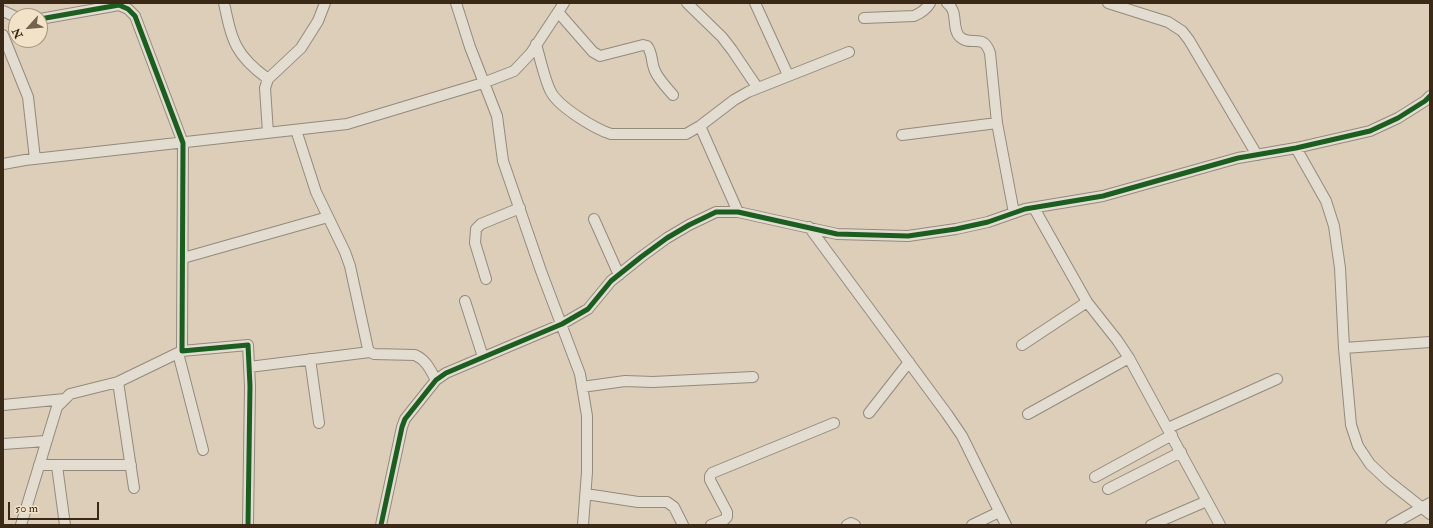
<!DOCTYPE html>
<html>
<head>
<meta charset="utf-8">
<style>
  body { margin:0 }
  #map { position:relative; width:1433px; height:528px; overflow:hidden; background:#dcceb9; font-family:"IM FELL Double Pica",serif }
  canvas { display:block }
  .frame { position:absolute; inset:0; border:4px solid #3b2917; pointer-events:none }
  .north { position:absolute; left:8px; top:8px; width:40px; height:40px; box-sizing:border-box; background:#f1e2c8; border:1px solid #a89881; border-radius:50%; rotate:243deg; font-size:11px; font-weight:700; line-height:16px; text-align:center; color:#3b2917 }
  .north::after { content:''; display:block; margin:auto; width:14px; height:18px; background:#736350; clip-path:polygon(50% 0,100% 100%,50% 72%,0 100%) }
  .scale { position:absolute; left:8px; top:502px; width:91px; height:18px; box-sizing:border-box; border:2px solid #3b2917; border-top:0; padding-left:5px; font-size:12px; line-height:14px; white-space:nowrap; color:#3b2917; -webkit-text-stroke:3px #f1e2c8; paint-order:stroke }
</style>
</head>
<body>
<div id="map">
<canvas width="1433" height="528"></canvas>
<div class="frame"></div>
<div class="north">N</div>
<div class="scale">50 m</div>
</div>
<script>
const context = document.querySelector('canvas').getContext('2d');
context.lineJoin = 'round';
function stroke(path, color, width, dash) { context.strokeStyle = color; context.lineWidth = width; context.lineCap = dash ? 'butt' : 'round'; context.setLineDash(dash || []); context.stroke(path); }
const street = new Path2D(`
  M 224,3 C 232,41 235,55 268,79
  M 456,3 L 470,47 L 497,116 L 503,161 L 541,271 L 580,374 L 587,416 L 587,472 L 583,525
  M 687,3 L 722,37 L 732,50 L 757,87
  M 755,3 L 788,75
  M 947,3 C 959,11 951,29 960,37 C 971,47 983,32 990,53 L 997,123 L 1014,213
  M 1108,3 L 1168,22 L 1182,31 L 1189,40 L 1257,155
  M 3,11 L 16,17
  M 558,12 L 593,52 L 600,56 L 643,45 L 647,46 C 653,53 651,63 655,71 C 659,80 667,88 673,95
  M 864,18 L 914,16 C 921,13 926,10 930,3
  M 40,19 L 119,5 L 128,9 L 135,16 L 183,143 L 182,351 L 248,345 L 250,386 L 248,525
  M 3,35 L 28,97 L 35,159
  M 536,44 C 540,58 545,81 551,92 C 559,107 595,129 611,134 L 686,134 L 700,126 L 734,100 L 748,92 L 849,52
  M 700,126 L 738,212
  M 296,130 L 316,192 L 345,252 L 350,266 L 368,349 L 370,352 L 374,354 L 415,355 C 426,360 430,369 436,380
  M 268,133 L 265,88 L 268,79 L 301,48 L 318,21 L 325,3
  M 902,135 L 997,123
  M 1296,148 L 1326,201 L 1334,226 L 1340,268 L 1344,348 L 1351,425 L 1358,446 L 1370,464 L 1387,480 L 1430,514
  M 3,164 L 25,160 L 347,124 L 483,83 L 514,71 L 531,53 L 564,3
  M 1034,208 L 1087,302 L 1117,340 L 1129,358 L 1220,525
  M 594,219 L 619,275
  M 809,227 L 947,414 L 962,436 L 1006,525
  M 183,258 L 328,217
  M 486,279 L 475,243 L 476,229 L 481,224 L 520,208
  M 465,301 L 483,357
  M 1022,345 L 1087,302
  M 1344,348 L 1430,342
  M 178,353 L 203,450
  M 310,359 L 319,423
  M 249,367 L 370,352
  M 118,382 L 134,488
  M 582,387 L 625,381 L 653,382 L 753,377
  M 3,405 L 65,399
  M 869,413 L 909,362
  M 1028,414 L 1129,358
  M 1168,428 L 1277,379
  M 3,444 L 46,441
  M 39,465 L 131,465
  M 57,466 L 65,525
  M 1095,477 L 1172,435
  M 1108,489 L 1181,452
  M 586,494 L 638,502 L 667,502 L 674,507 L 683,525
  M 21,525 L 57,407 L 70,394 L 118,382 L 182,351
  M 381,525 L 402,427 L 405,419 L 436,380 L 446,373 L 562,324 L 588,309 L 611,281 L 641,257 L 667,238 L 689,225 L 716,212 L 738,212 L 837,234 L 908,236 L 956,229 L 988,222 L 1025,209 L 1103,196 L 1238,158 L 1296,148 L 1370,131 L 1398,118 L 1425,101 L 1430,96
  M 711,525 L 724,520 L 727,517 L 727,512 L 710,480 L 710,476 L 712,473 L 834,423
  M 847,525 L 851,523 L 855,525
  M 972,525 L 999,512
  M 1151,525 L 1207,501
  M 1391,525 L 1430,503`);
stroke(street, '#948a7c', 12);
stroke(street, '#e3dcd1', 10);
stroke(new Path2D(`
  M 40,19 L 119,5 L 128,9 L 135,16 L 183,143 L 182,351 L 248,345 L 250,386 L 248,525
  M 381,525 L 402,427 L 405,419 L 436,380 L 446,373 L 562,324 L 588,309 L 611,281 L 641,257 L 667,238 L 689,225 L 716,212 L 738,212 L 837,234 L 908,236 L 956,229 L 988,222 L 1025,209 L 1103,196 L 1238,158 L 1296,148 L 1370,131 L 1398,118 L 1425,101 L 1430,96`), '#1b5e20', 5);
</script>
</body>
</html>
